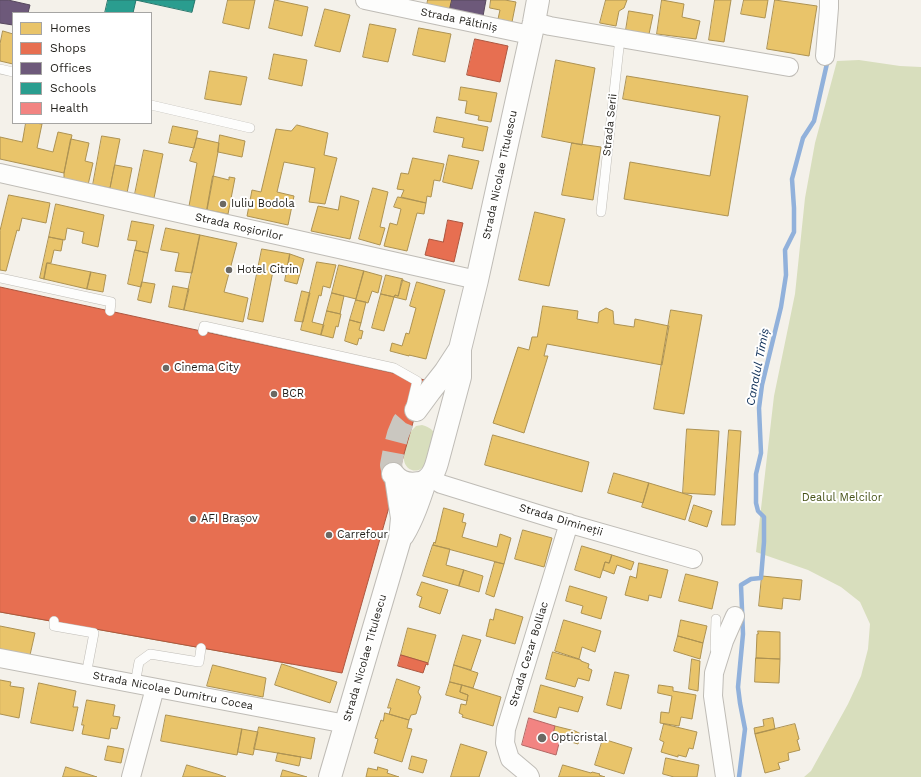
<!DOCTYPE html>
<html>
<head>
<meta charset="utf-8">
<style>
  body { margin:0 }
  #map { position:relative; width:921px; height:777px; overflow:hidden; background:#f4f1ea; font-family:"Work Sans",sans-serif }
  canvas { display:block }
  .legend { position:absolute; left:12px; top:12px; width:140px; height:112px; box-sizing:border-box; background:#fff; border:1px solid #a6a5a3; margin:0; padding:5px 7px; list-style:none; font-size:12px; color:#211f1a }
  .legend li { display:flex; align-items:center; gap:8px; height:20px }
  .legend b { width:20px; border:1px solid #a6a5a3 }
</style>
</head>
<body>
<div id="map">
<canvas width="921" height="777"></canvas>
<ul class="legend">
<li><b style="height:11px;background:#e9c46a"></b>Homes</li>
<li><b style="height:11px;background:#e76f51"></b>Shops</li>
<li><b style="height:11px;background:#6d597a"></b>Offices</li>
<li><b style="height:11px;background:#2a9d8f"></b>Schools</li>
<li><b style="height:11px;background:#f28482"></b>Health</li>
</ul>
</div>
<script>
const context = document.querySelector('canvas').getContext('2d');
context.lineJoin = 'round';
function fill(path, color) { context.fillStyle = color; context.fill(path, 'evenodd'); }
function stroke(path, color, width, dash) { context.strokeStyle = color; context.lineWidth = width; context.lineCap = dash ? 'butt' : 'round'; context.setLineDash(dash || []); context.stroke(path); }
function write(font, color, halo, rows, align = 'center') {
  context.font = font + ' "Work Sans",sans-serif'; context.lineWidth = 4; context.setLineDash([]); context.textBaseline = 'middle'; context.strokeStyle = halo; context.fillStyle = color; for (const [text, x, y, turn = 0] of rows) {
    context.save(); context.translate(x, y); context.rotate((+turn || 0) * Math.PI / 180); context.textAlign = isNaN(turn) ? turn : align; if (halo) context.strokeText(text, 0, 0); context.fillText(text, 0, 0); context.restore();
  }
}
fill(new Path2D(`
  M 859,60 L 900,66 L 921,67 L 921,777 L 804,777 L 811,771 L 848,704 L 861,676 L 868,649 L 870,624 L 860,602 L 841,587 L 808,570 L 756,552 L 774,396 L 795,294 L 805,198 L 815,143 L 837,61 Z
  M 422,425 C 441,430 434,441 429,454 C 427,459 426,465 422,468 C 415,474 405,469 404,460 C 403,455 407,438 410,433 C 411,431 414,428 416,426 C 417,426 421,425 422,425 Z`), '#d8debd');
const homes = new Path2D(`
  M 228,0 L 255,0 L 249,29 L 223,23 Z
  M 275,0 L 308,7 L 302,36 L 269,28 Z
  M 428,0 L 452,0 L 450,9 L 427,5 Z
  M 491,0 L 505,0 L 516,2 L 512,22 L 498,19 L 500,10 L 490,8 Z
  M 606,0 L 627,0 L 624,8 L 619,11 L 616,26 L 600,23 Z
  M 662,0 L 684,4 L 682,17 L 700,21 L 696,39 L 657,34 Z
  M 715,0 L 731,0 L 724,42 L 709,40 Z
  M 744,0 L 768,0 L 765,18 L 741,14 Z
  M 775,0 L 817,6 L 809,56 L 767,49 Z
  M 325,9 L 350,15 L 340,52 L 315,46 Z
  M 629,11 L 653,15 L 649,34 L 626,30 Z
  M 370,24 L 396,29 L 388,62 L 363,57 Z
  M 419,28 L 451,34 L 445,62 L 413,55 Z
  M 3,31 L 13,34 L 13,64 L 0,61 L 0,44 Z
  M 274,54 L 307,60 L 302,86 L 269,79 Z
  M 556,60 L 595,68 L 582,145 L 542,137 Z
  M 210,71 L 247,77 L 241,105 L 205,99 Z
  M 627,76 L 748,96 L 728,216 L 624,199 L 630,162 L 710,176 L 720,116 L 623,99 Z
  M 461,87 L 497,93 L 491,122 L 478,120 L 479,116 L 465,113 L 467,101 L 459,100 Z
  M 437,117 L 488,127 L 483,151 L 462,147 L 464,138 L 434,132 Z
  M 26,123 L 35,123 L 42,124 L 37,148 L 53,152 L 58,132 L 72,135 L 64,173 L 0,159 L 0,137 L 22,142 Z
  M 297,125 L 328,133 L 324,155 L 337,158 L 325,204 L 309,202 L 315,168 L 284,162 L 277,192 L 294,196 L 288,225 L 247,216 L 252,190 L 261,192 L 276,129 L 291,131 Z
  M 173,126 L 198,131 L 194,148 L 169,143 Z
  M 220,135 L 245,141 L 242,157 L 218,152 Z
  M 102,136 L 120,139 L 110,188 L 93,185 Z
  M 197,138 L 219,143 L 218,152 L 207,210 L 189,206 L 197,163 L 190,161 Z
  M 71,139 L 89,143 L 85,161 L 93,163 L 88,185 L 64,179 L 64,173 Z
  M 572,143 L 601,147 L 593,200 L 562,195 Z
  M 144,150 L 163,154 L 154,198 L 135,194 Z
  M 449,155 L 479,161 L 472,189 L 443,182 Z
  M 413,158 L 444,164 L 440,181 L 434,180 L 431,197 L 427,196 L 426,203 L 401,197 L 404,190 L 397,189 L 401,173 L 408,174 Z
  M 115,165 L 132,168 L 127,193 L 110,190 Z
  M 213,176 L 229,180 L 229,177 L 235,178 L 228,214 L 207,210 Z
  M 373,188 L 388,192 L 380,227 L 385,228 L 380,245 L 359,239 Z
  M 9,195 L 50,203 L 46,223 L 22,218 L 19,231 L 17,230 L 6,271 L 0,270 L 0,231 Z
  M 341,196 L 359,201 L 350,239 L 311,231 L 318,206 L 338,210 Z
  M 398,197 L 426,203 L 424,214 L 417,213 L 407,251 L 384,246 L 390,223 L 397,225 L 401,209 L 394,207 Z
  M 56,204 L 104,215 L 98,247 L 82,243 L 84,232 L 67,228 L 65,240 L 49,237 Z
  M 535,212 L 565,219 L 549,286 L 519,280 Z
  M 132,221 L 154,225 L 148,253 L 135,250 L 137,241 L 128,240 Z
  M 166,228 L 200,235 L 192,273 L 175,271 L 179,253 L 161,250 Z
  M 200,235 L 237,243 L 224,292 L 248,298 L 243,322 L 184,310 Z
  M 49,237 L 63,240 L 61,251 L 54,250 L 51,263 L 47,263 L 44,279 L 40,278 Z
  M 262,249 L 290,254 L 286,274 L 273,271 L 263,322 L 248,319 Z
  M 135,250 L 148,253 L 141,287 L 128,284 Z
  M 290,254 L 304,259 L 297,284 L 285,281 Z
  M 317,262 L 336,265 L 330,288 L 323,286 L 321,296 L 319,295 L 312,322 L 324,325 L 321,335 L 301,330 Z
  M 47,263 L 91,272 L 87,289 L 44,279 Z
  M 339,265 L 364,271 L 356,299 L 332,293 Z
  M 364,271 L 382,276 L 378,293 L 372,291 L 368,303 L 356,300 Z
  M 91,272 L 106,275 L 103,292 L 87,289 Z
  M 386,275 L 403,279 L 398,296 L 395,295 L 394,297 L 381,294 Z
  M 402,280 L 410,283 L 406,300 L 394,297 L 395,295 L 398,296 Z
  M 142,282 L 155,284 L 151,303 L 138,300 Z
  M 417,282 L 445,290 L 426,359 L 409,355 L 409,356 L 390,351 L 392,343 L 402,346 L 406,333 L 409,334 L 416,308 L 410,306 Z
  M 173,286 L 189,289 L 184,310 L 169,307 Z
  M 302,291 L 310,293 L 303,322 L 295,321 Z
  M 332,293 L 344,296 L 340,314 L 327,311 Z
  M 381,294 L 394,297 L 384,331 L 372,328 Z
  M 356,300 L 366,302 L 361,323 L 350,320 Z
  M 543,306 L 578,311 L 577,319 L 598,323 L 599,312 L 606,308 L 613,311 L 614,324 L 634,327 L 635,319 L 669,326 L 662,365 L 547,344 L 544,356 L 548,356 L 524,433 L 493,423 L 518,347 L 529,350 L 532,337 L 537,337 Z
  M 671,310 L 702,315 L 684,414 L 654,409 Z
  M 327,311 L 341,314 L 338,327 L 336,326 L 333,338 L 321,335 Z
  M 350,320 L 361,323 L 359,330 L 363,331 L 361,339 L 359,338 L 357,345 L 345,341 Z
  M 687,429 L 719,431 L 715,495 L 683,493 Z
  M 729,430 L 741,431 L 735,525 L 722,525 Z
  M 493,435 L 589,462 L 582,492 L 485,465 Z
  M 614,473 L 649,483 L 643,503 L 608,493 Z
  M 649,483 L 692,496 L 685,520 L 642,507 Z
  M 694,505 L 712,511 L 707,527 L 689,521 Z
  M 444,508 L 464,514 L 462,522 L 466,523 L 462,537 L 497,547 L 500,534 L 511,538 L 504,564 L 433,545 L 434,542 L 435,543 Z
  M 523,530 L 552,538 L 544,567 L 515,559 Z
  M 1,533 L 305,597 L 292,664 L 0,612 L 0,539 Z
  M 433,545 L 450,549 L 446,565 L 464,570 L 459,586 L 423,576 Z
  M 582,546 L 612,555 L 609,563 L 605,562 L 600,578 L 575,570 Z
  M 612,555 L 634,562 L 631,570 L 617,565 L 614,574 L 603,570 L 605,562 L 609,563 Z
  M 495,562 L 504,564 L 494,597 L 486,594 Z
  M 639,563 L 668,570 L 661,598 L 649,595 L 648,601 L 625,595 L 630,576 L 636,578 Z
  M 464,570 L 483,576 L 479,592 L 459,586 Z
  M 686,574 L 718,582 L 712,609 L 679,601 Z
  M 762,576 L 802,580 L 800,600 L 783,598 L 782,609 L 759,606 Z
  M 422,582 L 448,590 L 440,614 L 419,607 L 422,597 L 417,595 Z
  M 570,586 L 607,597 L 601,619 L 581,613 L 583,606 L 566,601 Z
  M 496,609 L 523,617 L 515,644 L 486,636 L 490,619 L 493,620 Z
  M 564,620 L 601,631 L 595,652 L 582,647 L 579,659 L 555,651 Z
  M 681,620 L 707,626 L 703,643 L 678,636 Z
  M 0,626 L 35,633 L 30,655 L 0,649 Z
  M 408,628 L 436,635 L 428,663 L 401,655 Z
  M 758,631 L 780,632 L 780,659 L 756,658 L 757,634 L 758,634 Z
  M 463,635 L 481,640 L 471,670 L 454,665 Z
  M 678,636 L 703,643 L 700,659 L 674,651 Z
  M 553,652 L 581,660 L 581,661 L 589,664 L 588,668 L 592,670 L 589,681 L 578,678 L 575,687 L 546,679 Z
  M 756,658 L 780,659 L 779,683 L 755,682 Z
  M 692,659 L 700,661 L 698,691 L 689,689 Z
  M 282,664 L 337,682 L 330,703 L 275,685 Z
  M 213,665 L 266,678 L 263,697 L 207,686 Z
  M 454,665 L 478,673 L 473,688 L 450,682 Z
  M 615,672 L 629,675 L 621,709 L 607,705 Z
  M 397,679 L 420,687 L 418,692 L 421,697 L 416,714 L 411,715 L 409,720 L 389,714 L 391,708 L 388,708 Z
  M 0,680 L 11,682 L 10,686 L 24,688 L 19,718 L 0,714 Z
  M 450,682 L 462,685 L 460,692 L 468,695 L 467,701 L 446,695 Z
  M 39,683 L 76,691 L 73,707 L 78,707 L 73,731 L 31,723 Z
  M 462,685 L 501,697 L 493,726 L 462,717 L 463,715 L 459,713 L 461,704 L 466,705 L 468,695 L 460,692 Z
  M 541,685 L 583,697 L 578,712 L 559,707 L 556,718 L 534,712 Z
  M 659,685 L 673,687 L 673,691 L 696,695 L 692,719 L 681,717 L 679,726 L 660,723 L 661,712 L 669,713 L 672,696 L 658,693 Z
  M 87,700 L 115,705 L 113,716 L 120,717 L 117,729 L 111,728 L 109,739 L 82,734 L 84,725 L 82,725 Z
  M 385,713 L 409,720 L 407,728 L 412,729 L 402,762 L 374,753 L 378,739 L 375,738 L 381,720 L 383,721 Z
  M 166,715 L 242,729 L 237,755 L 161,741 Z
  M 773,718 L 775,729 L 755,734 L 754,728 L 764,726 L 763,720 Z
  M 664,724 L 697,732 L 693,749 L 689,748 L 686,757 L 678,755 L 678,757 L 661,752 L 664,742 L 660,740 Z
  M 795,724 L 799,739 L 797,740 L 800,750 L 788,753 L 789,760 L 778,763 L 780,769 L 765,773 L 755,734 Z
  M 555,726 L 575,731 L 581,734 L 578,744 L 561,739 L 561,736 L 553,734 Z
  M 259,727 L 315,738 L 311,759 L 301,757 L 254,749 Z
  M 242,729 L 258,732 L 253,755 L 238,752 Z
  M 603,739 L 632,748 L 624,774 L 595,765 Z
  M 461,744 L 487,752 L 479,777 L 451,777 Z
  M 108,746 L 124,749 L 121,763 L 105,760 Z
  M 278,753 L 301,757 L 299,766 L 276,761 Z
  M 412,756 L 427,760 L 423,773 L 409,769 Z
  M 666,758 L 699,765 L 697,777 L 674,777 L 663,774 Z
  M 187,765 L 217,774 L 226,777 L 183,777 Z
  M 563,765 L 591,773 L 592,772 L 600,774 L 599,775 L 605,777 L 559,777 Z
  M 66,767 L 97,777 L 63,777 Z
  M 378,767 L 388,770 L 387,773 L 399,777 L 366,777 L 368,768 L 377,770 Z
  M 283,770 L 307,777 L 281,777 Z`);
fill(homes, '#e9c46a');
stroke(homes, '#ad9252', 1);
const shops = new Path2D(`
  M 475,39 L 508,46 L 500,82 L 467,75 Z
  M 448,220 L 463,223 L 454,262 L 425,255 L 429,239 L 443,242 Z
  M 0,287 L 425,380 L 342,673 L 0,612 Z
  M 401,655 L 428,663 L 428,665 L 426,664 L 423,673 L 398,666 Z`);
fill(shops, '#e76f51');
stroke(shops, '#ac5740', 1);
const offices = new Path2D(`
  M 0,0 L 8,0 L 30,5 L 28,13 L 13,13 L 13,25 L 0,23 Z
  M 452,0 L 486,0 L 483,16 L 450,9 Z`);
fill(offices, '#6d597a');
stroke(offices, '#56485d', 1);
const schools = new Path2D(`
  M 108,0 L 136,0 L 133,13 L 105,13 Z
  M 136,0 L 195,0 L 192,12 Z`);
fill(schools, '#2a9d8f');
stroke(schools, '#27776c', 1);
const health = new Path2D(`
  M 529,718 L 555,726 L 553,734 L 561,736 L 556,755 L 522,745 Z`);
fill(health, '#f28482');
stroke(health, '#b36663', 1);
stroke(new Path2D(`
  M 739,777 L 745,729 L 740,703 L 738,687 L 743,634 L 741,585 L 751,579 L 761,578 L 764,542 L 764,517 L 758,511 L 756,503 L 756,474 L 761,453 L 759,408 L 762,385 L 781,307 L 786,275 L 785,250 L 794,232 L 794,208 L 792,179 L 803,138 L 814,121 L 828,59`), '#91b1db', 4.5);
stroke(new Path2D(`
  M 393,474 L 391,465 L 394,449 L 398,434 L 403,422 L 410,414`), '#cac7c0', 22, [22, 11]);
const service = new Path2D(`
  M 0,69 L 13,72
  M 151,105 L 250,128
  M 601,212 L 620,38
  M 0,278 L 111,302 L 110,311
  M 203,331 L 204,326 L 394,368 L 417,381 L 411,406
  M 54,621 L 54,626 L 94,633 L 86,675
  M 715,649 L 716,619
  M 135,684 L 139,662 L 150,654 L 199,662 L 201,648`);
const minor = new Path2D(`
  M 365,0 L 530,35
  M 534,22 L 550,26 L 620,38 L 789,67
  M 825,56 L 829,8 L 829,0
  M 0,173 L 477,280
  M 430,477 L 441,484 L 567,523 L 693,559
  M 0,658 L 346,724
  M 131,777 L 155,688
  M 530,777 L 529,775 L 510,759 L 505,743 L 506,729 L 569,523
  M 725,777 L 713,696 L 714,673 L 724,641 L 735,616`);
const tertiary = new Path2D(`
  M 416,410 L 430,391 L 445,372 L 460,349
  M 393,474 C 399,482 409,485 419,483 C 420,483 424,482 425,481 C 433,477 436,467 438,459 L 460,377 L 460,349 L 477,280 L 534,22 L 538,0
  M 403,535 C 413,518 419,500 425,482
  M 330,777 L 400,539 L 402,518 L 396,478`);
stroke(service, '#bfbcb6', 10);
stroke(minor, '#bfbcb6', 20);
stroke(tertiary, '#bfbcb6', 24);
stroke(service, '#fdfdfc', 9);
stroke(minor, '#fdfdfc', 18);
stroke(tertiary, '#fdfdfc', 22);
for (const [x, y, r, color] of [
  [223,204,4,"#6b6863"],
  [229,270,4,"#6b6863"],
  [166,368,4,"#6b6863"],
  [274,394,4,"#6b6863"],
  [193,519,4,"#6b6863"],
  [329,535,4,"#6b6863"],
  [542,738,5,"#6b6863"]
]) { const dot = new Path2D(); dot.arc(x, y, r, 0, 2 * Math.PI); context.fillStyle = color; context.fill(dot); stroke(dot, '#fff', 1.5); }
write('11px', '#211f1a', '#fff', [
  ["Strada Păltiniș",459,20,12],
  ["Strada Serii",610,125,-84],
  ["Strada Nicolae Titulescu",500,175,-78],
  ["Strada Roșiorilor",239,227,13],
  ["Strada Dimineții",561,520,17],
  ["Strada Cezar Bolliac",529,654,-73],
  ["Strada Nicolae Titulescu",365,658,-74],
  ["Strada Nicolae Dumitru Cocea",173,691,11]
]);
write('11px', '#211f1a', '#fff', [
  ["Iuliu Bodola",231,204],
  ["Hotel Citrin",237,270],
  ["Cinema City",174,368],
  ["BCR",282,394],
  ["AFI Brașov",201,519],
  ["Carrefour",337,535],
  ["Opticristal",551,738]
], 'left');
write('11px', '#455116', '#fff', [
  ["Dealul Melcilor",842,498]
]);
write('italic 12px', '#0e2f58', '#fff', [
  ["Canalul Timiș",758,367,-79]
]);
</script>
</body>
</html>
